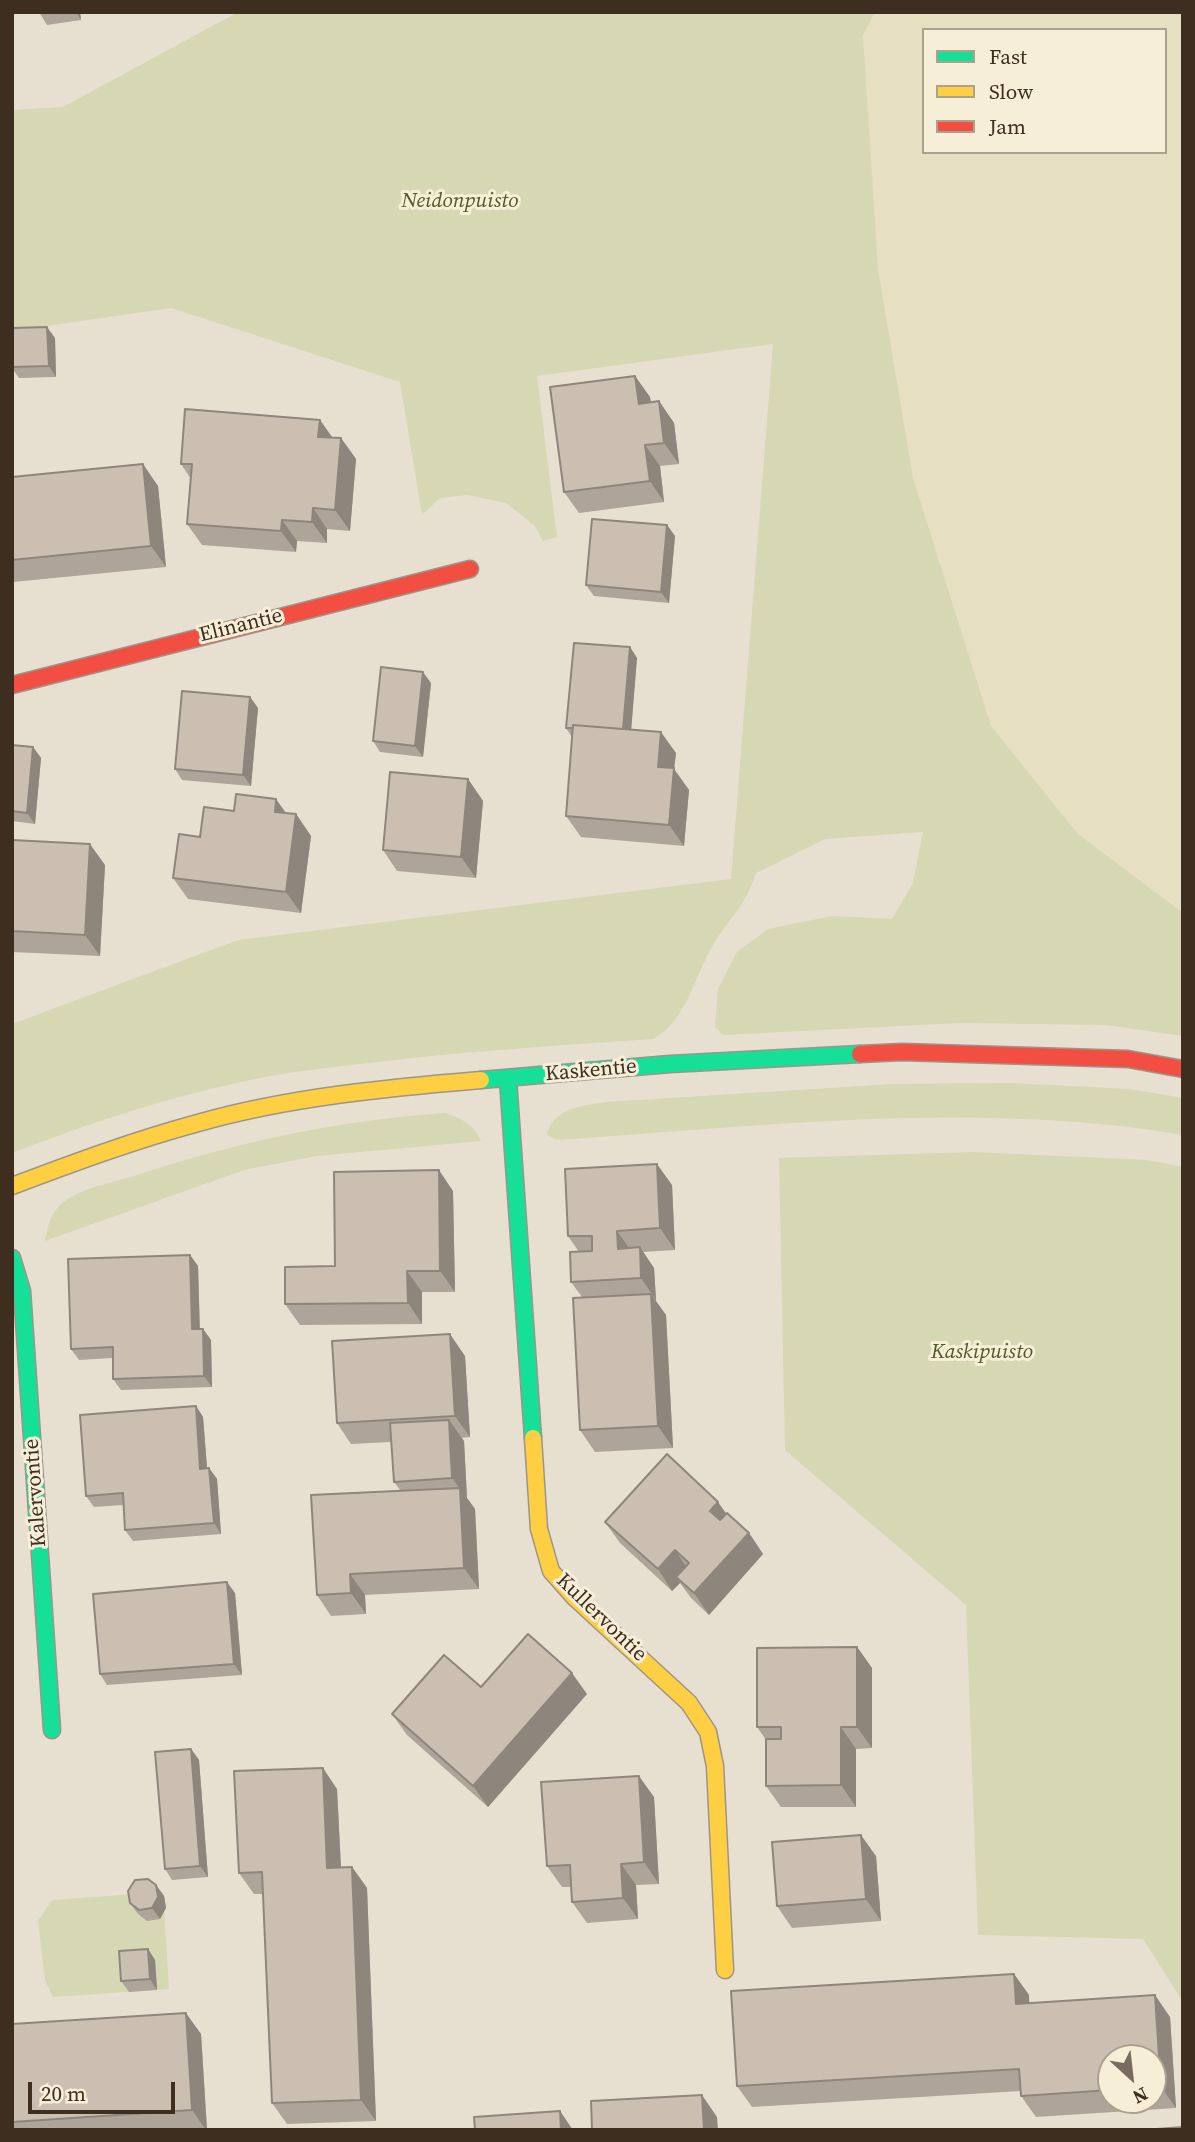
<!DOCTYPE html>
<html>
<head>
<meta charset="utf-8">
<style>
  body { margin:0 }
  #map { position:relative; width:1195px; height:2142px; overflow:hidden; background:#e7e0d1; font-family:"Source Serif 4",serif }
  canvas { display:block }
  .frame { position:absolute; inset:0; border:14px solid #3d2e20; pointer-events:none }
  .legend { position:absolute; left:922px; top:28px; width:245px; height:126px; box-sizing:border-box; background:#f7eed8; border:2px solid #ada18e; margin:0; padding:9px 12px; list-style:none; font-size:21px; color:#3d2e20 }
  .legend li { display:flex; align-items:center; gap:14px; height:35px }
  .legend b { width:35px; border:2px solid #ada18e }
  .north { position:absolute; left:1097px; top:2044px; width:70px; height:70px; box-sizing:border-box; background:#f7eed8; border:2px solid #ada18e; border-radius:50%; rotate:153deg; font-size:19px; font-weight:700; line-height:28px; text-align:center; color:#3d2e20 }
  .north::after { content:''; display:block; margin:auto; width:24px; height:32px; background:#786c5e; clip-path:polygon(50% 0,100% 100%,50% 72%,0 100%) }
  .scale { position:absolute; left:28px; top:2082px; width:147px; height:32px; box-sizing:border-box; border:4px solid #3d2e20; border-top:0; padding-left:9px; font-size:21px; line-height:24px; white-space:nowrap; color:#3d2e20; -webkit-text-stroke:5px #f7eed8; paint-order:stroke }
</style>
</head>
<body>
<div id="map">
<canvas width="1195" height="2142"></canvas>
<div class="frame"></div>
<ul class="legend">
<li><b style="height:9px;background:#16e098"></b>Fast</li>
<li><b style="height:9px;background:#ffcf43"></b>Slow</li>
<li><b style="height:9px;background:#f24e42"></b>Jam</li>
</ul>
<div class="north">N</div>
<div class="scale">20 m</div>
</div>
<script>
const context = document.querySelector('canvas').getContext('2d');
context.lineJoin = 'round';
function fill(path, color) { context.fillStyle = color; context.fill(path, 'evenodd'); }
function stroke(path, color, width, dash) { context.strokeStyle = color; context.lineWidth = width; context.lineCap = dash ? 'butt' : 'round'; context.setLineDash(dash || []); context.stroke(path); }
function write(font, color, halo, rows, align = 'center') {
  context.font = font + ' "Source Serif 4",serif'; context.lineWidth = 6; context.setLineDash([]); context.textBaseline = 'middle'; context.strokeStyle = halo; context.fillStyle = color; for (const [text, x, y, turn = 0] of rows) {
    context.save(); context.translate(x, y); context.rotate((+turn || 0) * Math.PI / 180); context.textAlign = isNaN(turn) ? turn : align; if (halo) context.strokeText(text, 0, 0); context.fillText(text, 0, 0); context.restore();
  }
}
fill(new Path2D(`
  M 875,12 L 1183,12 L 1183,913 L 1078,834 L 991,726 L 913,478 L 878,269 L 863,34 ZM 924,30 L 1165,30 L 1165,152 L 924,152 Z`), '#e6dfc2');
fill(new Path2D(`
  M 238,12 L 875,12 L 863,35 L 878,269 L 913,478 L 991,726 L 1078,834 L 1183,913 L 1183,1036 L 1106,1025 L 960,1023 L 723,1035 L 715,1027 L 718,989 L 737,952 L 768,929 L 832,916 L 892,919 L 913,883 L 923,832 L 825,839 L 756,873 C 746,905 731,916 714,943 C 699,968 692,998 674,1021 C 669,1028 661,1033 654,1039 C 562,1045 470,1051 378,1062 C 332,1067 286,1072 241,1082 C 162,1099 87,1124 12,1153 L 12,1024 L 238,940 L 731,879 L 773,344 L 537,376 L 557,537 L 543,541 L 535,526 L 506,503 L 467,495 L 440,498 L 422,515 L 400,382 L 171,308 L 12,331 L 12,110 L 63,107 Z
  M 1010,1083 L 1130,1089 L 1183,1098 L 1183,1135 C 978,1100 764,1126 557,1140 L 547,1135 C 552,1108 584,1105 607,1102 L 893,1084 Z
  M 445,1113 C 463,1119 473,1124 481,1141 L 317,1156 L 244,1170 L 45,1241 C 48,1222 53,1207 71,1197 C 88,1187 117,1181 137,1175 C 236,1142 341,1120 445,1113 Z
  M 973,1152 L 1147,1160 L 1183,1167 L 1183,2002 L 1143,1939 L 978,1935 L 966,1605 L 785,1450 L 779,1158 Z
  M 163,1892 L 169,1989 L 53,1997 L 45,1980 L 38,1921 L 52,1900 Z`), '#d6d7b3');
const fast = new Path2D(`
  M 508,1079 L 533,1438
  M 481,1080 L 670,1064 L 860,1054
  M 12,1258 L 22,1291 L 52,1730`);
const slow = new Path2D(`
  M 12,1186 C 73,1163 135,1140 198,1123 C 289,1097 387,1088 481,1080
  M 533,1438 L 539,1529 L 551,1571 L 574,1597 L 689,1703 L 708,1732 L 715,1766 L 725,1970`);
const jam = new Path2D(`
  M 12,685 L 470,569
  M 860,1054 L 902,1052 L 1128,1059 L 1183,1069`);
stroke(fast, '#9c958a', 19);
stroke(slow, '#9c958a', 19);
stroke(jam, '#9c958a', 19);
stroke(fast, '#16e098', 16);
stroke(slow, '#ffcf43', 16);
stroke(jam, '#f24e42', 16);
fill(new Path2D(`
  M 39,12 L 80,12 L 81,20 L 47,25 Z
  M 12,328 L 55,338 L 56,377 L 19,378 L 12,368 Z
  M 635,376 L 650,397 L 651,403 L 659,401 L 674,423 L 679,464 L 660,466 L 664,502 L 579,513 L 564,492 Z
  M 320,420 L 332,438 L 341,438 L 356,459 L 350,531 L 327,529 L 327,543 L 297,541 L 296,552 L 202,545 L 187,524 L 191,479 L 181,464 Z
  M 12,477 L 158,486 L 166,567 L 13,582 L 12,581 Z
  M 667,525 L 675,536 L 669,603 L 594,596 L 586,585 Z
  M 630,647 L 637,658 L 631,729 L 676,753 L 674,769 L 689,790 L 684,846 L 581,837 L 566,816 L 572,737 L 566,728 Z
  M 431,683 L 423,757 L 380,752 L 373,741 Z
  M 250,697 L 258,708 L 251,786 L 182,780 L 175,769 Z
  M 12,745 L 33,747 L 41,758 L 35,824 L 12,821 Z
  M 468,779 L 483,801 L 476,878 L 397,871 L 383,850 Z
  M 234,811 L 296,814 L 311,836 L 301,913 L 188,899 L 173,878 Z
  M 12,840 L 105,865 L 100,956 L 12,952 Z
  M 672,1185 L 675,1250 L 643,1252 L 654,1268 L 656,1300 L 655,1300 L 666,1315 L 673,1448 L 595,1452 L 580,1430 L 582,1297 L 571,1282 L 579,1252 L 568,1236 Z
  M 453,1191 L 455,1292 L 422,1292 L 422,1324 L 300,1325 L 285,1304 L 335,1266 Z
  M 190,1255 L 198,1266 L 200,1329 L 203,1329 L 211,1340 L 212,1387 L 121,1390 L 113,1379 L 113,1358 L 79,1360 L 71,1349 Z
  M 465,1356 L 470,1437 L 461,1438 L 464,1441 L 467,1498 L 475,1509 L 479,1589 L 365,1595 L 366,1614 L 331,1616 L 317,1595 L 401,1491 L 394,1482 L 391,1442 L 351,1444 L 337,1423 Z
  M 196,1406 L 203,1417 L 207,1468 L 209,1468 L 217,1479 L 221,1534 L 133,1541 L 125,1530 L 123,1505 L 94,1507 L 86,1496 Z
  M 727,1513 L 749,1533 L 763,1554 L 709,1615 L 691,1598 L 680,1583 L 672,1591 L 620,1543 L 605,1522 Z
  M 235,1593 L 242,1675 L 107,1685 L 100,1674 Z
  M 857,1647 L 872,1668 L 872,1748 L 856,1749 L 856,1807 L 781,1807 L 766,1786 L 766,1740 L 757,1727 Z
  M 481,1687 L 587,1694 L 488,1807 L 407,1735 L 392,1714 Z
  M 191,1749 L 199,1760 L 208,1877 L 172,1880 L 165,1869 Z
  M 337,1789 L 341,1867 L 352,1867 L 367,1888 L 376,2121 L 287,2124 L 272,2103 L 263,1894 L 254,1894 L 239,1873 Z
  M 654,1797 L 659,1884 L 636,1885 L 638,1919 L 587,1923 L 572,1902 L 572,1887 L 562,1887 L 547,1866 Z
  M 876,1856 L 881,1921 L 792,1928 L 777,1906 Z
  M 156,1885 L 164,1896 L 166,1908 L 160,1919 L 147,1921 L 138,1914 L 130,1903 Z
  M 148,1949 L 155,1960 L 157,1990 L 129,1992 L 121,1981 Z
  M 1014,1974 L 1029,1995 L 1029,2003 L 1170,2017 L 1176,2108 L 1036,2117 L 1021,2096 L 1021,2091 L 752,2107 L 737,2086 ZM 1111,2058 L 1153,2058 L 1153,2100 L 1111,2100 Z
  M 12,2024 L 201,2034 L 207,2130 L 12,2130 Z`), '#afa499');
fill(new Path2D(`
  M 76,12 L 80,12 L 81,20 Z
  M 47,327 L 55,338 L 56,377 L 49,366 Z
  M 635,376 L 650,397 L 654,425 L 639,404 Z
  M 659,401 L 674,423 L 679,464 L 664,443 Z
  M 320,420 L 335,441 L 318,437 Z
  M 341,438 L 356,459 L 350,531 L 335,510 Z
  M 645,445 L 660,466 L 664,502 L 650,481 Z
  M 143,464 L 158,486 L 166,567 L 151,546 Z
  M 313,508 L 327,529 L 327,543 L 312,522 Z
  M 282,520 L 297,541 L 296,552 L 281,531 Z
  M 667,525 L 675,536 L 669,603 L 661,592 Z
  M 630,647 L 637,658 L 630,744 L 622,733 Z
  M 423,672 L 431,683 L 423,757 L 415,746 Z
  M 250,697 L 258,708 L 251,786 L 243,775 Z
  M 661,732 L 676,753 L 674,769 L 689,790 L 684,846 L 669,825 L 658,767 Z
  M 33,747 L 41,758 L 35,824 L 27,813 Z
  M 468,779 L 483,801 L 476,878 L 461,857 Z
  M 276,799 L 291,820 L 275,812 Z
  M 296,814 L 311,836 L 301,913 L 286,892 Z
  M 90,844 L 105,865 L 100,956 L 85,935 Z
  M 657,1164 L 672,1185 L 675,1250 L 660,1228 Z
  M 439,1170 L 453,1191 L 455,1292 L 440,1271 Z
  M 617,1231 L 632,1252 L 618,1249 Z
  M 640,1247 L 654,1268 L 656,1300 L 641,1278 Z
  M 190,1255 L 198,1266 L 200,1340 L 192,1329 Z
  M 407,1271 L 422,1292 L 422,1324 L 408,1303 Z
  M 651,1294 L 666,1315 L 673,1448 L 658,1426 Z
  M 203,1329 L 211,1340 L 212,1387 L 204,1376 Z
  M 450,1334 L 465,1356 L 470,1437 L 455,1416 Z
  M 196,1406 L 203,1417 L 208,1480 L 200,1469 Z
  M 449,1420 L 464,1441 L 467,1498 L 475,1509 L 479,1589 L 464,1568 L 460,1489 L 452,1478 Z
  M 209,1468 L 217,1479 L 221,1534 L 214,1523 Z
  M 718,1502 L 733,1523 L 725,1532 L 710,1511 Z
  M 749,1533 L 763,1554 L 709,1615 L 694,1593 Z
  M 675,1550 L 690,1572 L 676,1577 L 680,1583 L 672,1591 L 658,1569 Z
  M 350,1574 L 365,1595 L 366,1614 L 351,1593 Z
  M 227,1582 L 235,1593 L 242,1675 L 234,1664 Z
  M 857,1647 L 872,1668 L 872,1748 L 857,1727 Z
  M 572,1673 L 587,1694 L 488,1807 L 473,1786 Z
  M 841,1727 L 856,1749 L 856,1807 L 841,1785 Z
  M 191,1749 L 199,1760 L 208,1877 L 200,1866 Z
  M 323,1768 L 337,1789 L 342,1889 L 327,1868 Z
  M 639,1776 L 654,1797 L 659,1884 L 644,1862 Z
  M 861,1835 L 876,1856 L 881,1921 L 866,1899 Z
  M 621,1864 L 636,1885 L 638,1919 L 623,1898 Z
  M 352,1867 L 367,1888 L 376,2121 L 361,2100 Z
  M 156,1885 L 164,1896 L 166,1908 L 160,1919 L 152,1908 Z
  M 148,1949 L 155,1960 L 157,1990 L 150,1979 Z
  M 1014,1974 L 1029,1995 L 1030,2025 L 1016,2004 Z
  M 1155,1995 L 1170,2017 L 1176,2108 L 1161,2087 Z
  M 186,2013 L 201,2034 L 207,2130 L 206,2130 L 192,2110 Z
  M 702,2095 L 717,2117 L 718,2130 L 704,2130 Z
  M 560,2111 L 573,2130 L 561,2130 Z`), '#8e867d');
const building = new Path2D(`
  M 47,327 L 49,366 L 12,367 L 12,328 Z
  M 635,376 L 639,404 L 659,401 L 664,443 L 645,445 L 650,481 L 564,492 L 550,387 Z
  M 185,409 L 320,420 L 318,437 L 341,438 L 335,510 L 313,508 L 312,522 L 282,520 L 281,531 L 187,524 L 192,464 L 181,464 Z
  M 143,464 L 151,546 L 12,560 L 12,477 Z
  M 592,519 L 667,525 L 661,592 L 586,585 Z
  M 574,643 L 630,647 L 623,729 L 573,725 L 573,728 L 566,728 Z
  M 381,667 L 423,672 L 415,746 L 373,741 Z
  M 182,691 L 250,697 L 243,775 L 175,769 Z
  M 573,725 L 661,732 L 658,767 L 674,768 L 669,825 L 566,816 Z
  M 12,745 L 33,747 L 27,813 L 12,811 Z
  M 390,772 L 468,779 L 461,857 L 383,850 Z
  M 236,794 L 276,799 L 275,812 L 296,814 L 286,892 L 173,878 L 179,834 L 200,837 L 204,807 L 234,811 Z
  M 12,840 L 90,844 L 85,935 L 12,931 Z
  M 657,1164 L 660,1228 L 617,1231 L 618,1249 L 640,1247 L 641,1278 L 571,1282 L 570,1252 L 592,1251 L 592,1236 L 568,1236 L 565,1169 Z
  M 439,1170 L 440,1271 L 407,1271 L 408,1303 L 285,1304 L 285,1267 L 335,1266 L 334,1172 Z
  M 190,1255 L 192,1329 L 203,1329 L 204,1376 L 113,1379 L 113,1347 L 71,1349 L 68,1259 Z
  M 651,1294 L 658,1426 L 580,1430 L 573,1298 Z
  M 450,1334 L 455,1416 L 337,1423 L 332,1341 Z
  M 196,1406 L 200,1469 L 209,1468 L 214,1523 L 125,1530 L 123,1493 L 86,1496 L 80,1415 Z
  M 449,1420 L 452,1478 L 394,1482 L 390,1423 Z
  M 667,1454 L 718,1502 L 710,1511 L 720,1520 L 727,1513 L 749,1533 L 694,1593 L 676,1577 L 689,1563 L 675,1550 L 658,1569 L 605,1522 Z
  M 460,1488 L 464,1568 L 350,1574 L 351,1593 L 317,1595 L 311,1495 Z
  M 227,1582 L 234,1664 L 100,1674 L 93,1594 Z
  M 528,1634 L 572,1673 L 473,1786 L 392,1714 L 444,1655 L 481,1687 Z
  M 857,1647 L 857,1727 L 841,1727 L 841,1785 L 766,1786 L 766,1739 L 781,1739 L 781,1727 L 757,1727 L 757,1648 Z
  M 191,1749 L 200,1866 L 165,1869 L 155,1752 Z
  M 323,1768 L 327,1868 L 352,1867 L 361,2100 L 272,2103 L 262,1872 L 239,1873 L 234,1771 Z
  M 639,1776 L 644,1862 L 621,1864 L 623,1898 L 572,1902 L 570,1865 L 547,1866 L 541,1782 Z
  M 861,1835 L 866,1899 L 777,1906 L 772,1842 Z
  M 148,1879 L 156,1885 L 158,1897 L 152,1908 L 139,1910 L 130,1903 L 128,1891 L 135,1880 Z
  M 148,1949 L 150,1979 L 121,1981 L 119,1951 Z
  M 1014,1974 L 1016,2004 L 1155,1995 L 1161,2087 L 1153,2088 L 1153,2058 L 1111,2058 L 1111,2090 L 1021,2096 L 1019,2069 L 737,2086 L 731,1991 Z
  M 186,2013 L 192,2110 L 12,2122 L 12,2024 Z
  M 702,2095 L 704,2130 L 592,2130 L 591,2101 Z
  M 560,2111 L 561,2130 L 475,2130 L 474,2117 Z
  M 1183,2127 L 1183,2130 L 1143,2130 Z`);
fill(building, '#cbbfb2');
stroke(building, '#8e867d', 2);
write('italic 21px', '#4d5a26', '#f7eed8', [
  ["Neidonpuisto",460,202],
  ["Kaskipuisto",982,1353]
]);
write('21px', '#3d2e20', '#f7eed8', [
  ["Elinantie",241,626,-14],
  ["Kaskentie",591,1071,-5],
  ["Kalervontie",36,1493,-94],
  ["Kullervontie",601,1618,44]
]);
</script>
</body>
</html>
